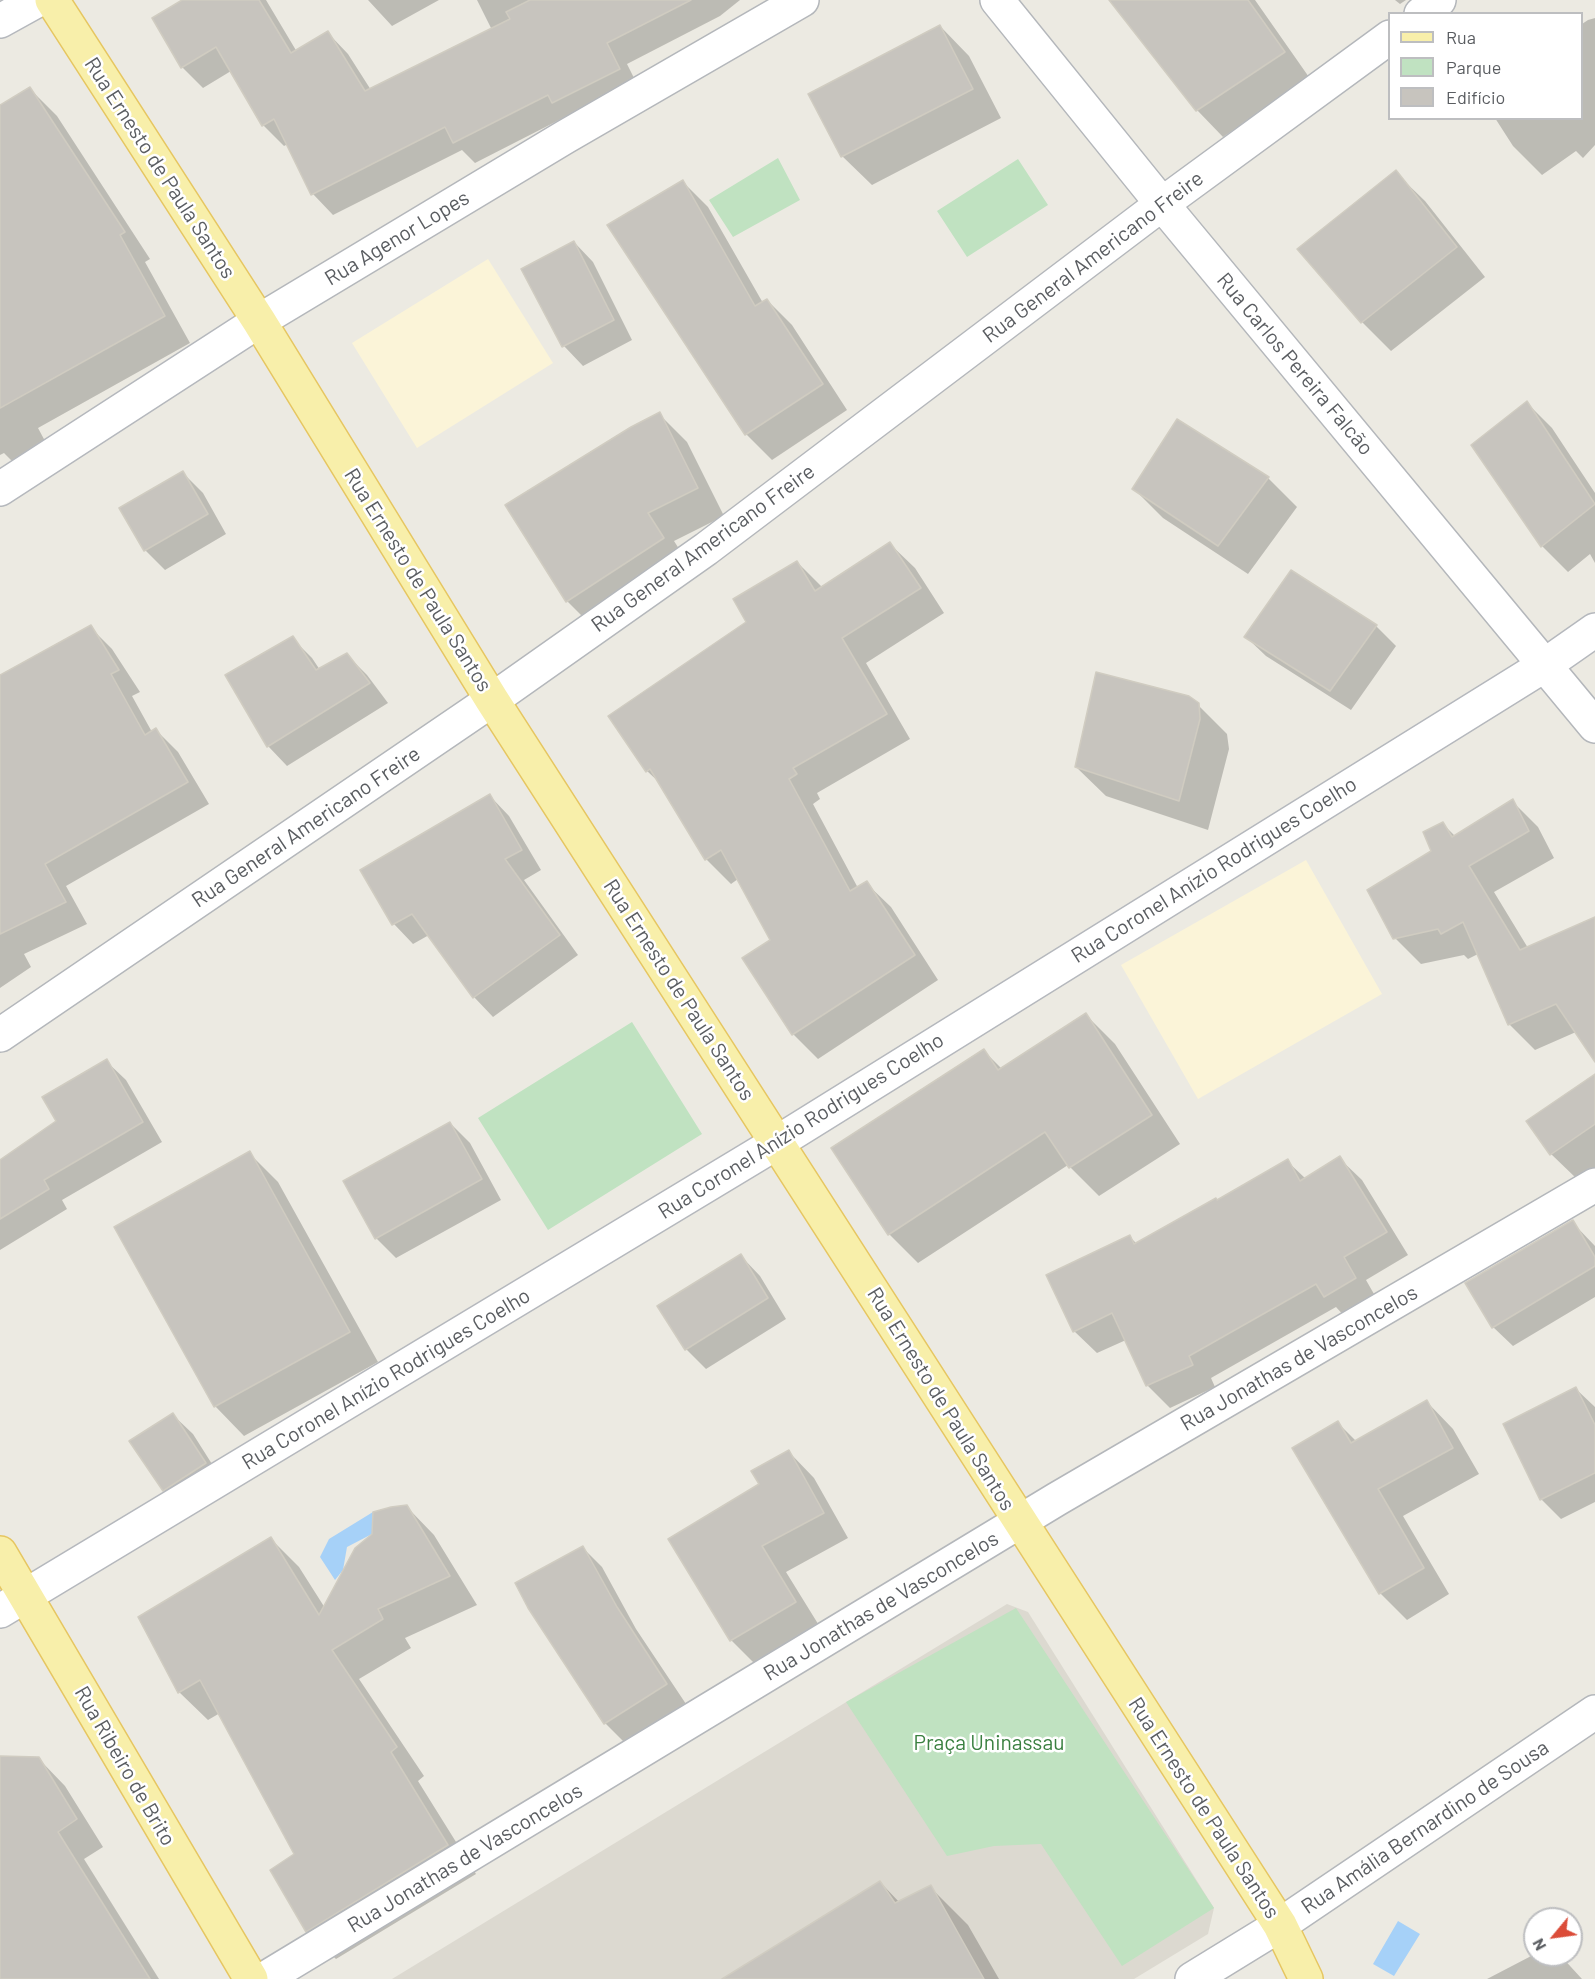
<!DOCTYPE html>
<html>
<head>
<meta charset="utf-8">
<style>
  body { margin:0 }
  #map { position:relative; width:1595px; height:1979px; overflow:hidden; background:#eceae2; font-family:Barlow,sans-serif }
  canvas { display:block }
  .legend { position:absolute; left:1388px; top:12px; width:195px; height:108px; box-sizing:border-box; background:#fff; border:2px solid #bdbec0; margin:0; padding:8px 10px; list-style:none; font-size:18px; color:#5a5d61 }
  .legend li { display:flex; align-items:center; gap:12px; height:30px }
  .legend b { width:30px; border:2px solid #bdbec0 }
  .north { position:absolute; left:1523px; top:1907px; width:60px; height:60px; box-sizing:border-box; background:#fff; border:2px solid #bdbec0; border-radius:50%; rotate:241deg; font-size:16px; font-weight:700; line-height:24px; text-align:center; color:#5a5d61 }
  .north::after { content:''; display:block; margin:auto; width:21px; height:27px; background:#db4c39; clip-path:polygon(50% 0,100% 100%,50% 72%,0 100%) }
</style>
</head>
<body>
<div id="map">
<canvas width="1595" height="1979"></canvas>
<ul class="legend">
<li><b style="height:8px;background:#f8efaa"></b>Rua</li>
<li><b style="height:16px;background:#c0e2c1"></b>Parque</li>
<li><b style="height:16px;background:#c7c4be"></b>Edifício</li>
</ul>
<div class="north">N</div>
</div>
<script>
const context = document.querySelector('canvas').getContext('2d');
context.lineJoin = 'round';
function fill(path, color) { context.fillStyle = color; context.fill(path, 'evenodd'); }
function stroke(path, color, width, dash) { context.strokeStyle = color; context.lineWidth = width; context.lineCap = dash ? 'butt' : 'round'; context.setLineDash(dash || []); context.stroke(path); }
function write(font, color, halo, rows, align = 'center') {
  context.font = font + ' Barlow,sans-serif'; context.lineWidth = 5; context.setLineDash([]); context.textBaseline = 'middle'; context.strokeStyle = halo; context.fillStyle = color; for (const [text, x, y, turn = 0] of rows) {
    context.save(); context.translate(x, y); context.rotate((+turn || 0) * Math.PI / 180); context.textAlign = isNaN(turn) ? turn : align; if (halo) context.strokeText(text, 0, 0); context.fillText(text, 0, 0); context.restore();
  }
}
fill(new Path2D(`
  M 488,259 L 553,363 L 417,448 L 352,343 Z
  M 1306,860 L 1382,994 L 1198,1099 L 1121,965 Z`), '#fbf4d8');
fill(new Path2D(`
  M 1007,1604 L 1028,1612 L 1214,1908 L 1208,1934 L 1134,1979 L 392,1979 Z`), '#dcd9d0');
fill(new Path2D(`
  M 778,158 L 800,200 L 733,237 L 709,200 Z
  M 1018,159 L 1048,205 L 967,257 L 937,211 Z
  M 632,1022 L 702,1134 L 548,1230 L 478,1118 Z
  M 1016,1608 L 1214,1908 L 1122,1966 L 1041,1844 L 994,1846 L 947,1856 L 846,1702 Z`), '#c0e2c1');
fill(new Path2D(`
  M 373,1512 L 372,1534 L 347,1547 L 343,1570 L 335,1580 L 320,1557 L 329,1539 Z
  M 1398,1921 L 1420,1934 L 1394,1976 L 1373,1964 Z`), '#a6d1f8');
fill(new Path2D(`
  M 185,0 L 266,0 L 297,52 L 328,33 L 348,54 L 371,90 L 492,30 L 477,0 L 740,0 L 720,16 L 627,64 L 640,90 L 574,123 L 567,116 L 475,163 L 462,150 L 333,215 L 313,194 L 288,144 L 284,146 L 263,125 L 231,71 L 203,88 L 182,67 Z
  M 368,0 L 439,0 L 392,26 Z
  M 1110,0 L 1255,0 L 1311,80 L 1223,137 L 1197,110 Z
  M 1395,0 L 1406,0 L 1400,4 Z
  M 1595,18 L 1595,145 L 1583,158 L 1576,151 L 1542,175 L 1513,146 L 1495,118 L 1582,118 L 1582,24 L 1588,20 Z
  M 940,26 L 969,56 L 1001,118 L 872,185 L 842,156 Z
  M 30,89 L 57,116 L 150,259 L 145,262 L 190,343 L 38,428 L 45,441 L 13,462 L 4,453 L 0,455 L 0,107 Z
  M 1395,172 L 1425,201 L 1485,277 L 1391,351 L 1362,322 Z
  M 683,182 L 708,207 L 763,303 L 767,300 L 792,325 L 847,410 L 772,460 L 747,435 L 609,226 Z
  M 574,242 L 593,262 L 632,340 L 583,366 L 564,346 Z
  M 1527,403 L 1552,428 L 1595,493 L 1595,563 L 1590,554 L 1568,572 L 1542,546 L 1473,445 Z
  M 659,414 L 687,442 L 724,516 L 674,541 L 690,566 L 594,628 L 567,601 Z
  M 183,473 L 203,493 L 226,534 L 165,570 L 145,550 Z
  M 1268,478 L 1297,507 L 1248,574 L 1163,518 L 1134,489 Z
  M 890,544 L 915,568 L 944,613 L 866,663 L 910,739 L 817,793 L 820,799 L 813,804 L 858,888 L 866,883 L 891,907 L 938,980 L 818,1059 L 793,1034 L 772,941 L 738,879 L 731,884 L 706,859 L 662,785 L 647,771 L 748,622 L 797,562 L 822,587 Z
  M 1292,572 L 1376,626 L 1396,646 L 1351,710 L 1266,656 L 1246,637 Z
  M 90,627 L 112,649 L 140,692 L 132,696 L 152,732 L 156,730 L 178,752 L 209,804 L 66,886 L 87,924 L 24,954 L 31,967 L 0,988 L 0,677 Z
  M 292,638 L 312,658 L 320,670 L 347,655 L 367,675 L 388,703 L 287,766 L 268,746 Z
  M 1198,705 L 1227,734 L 1229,749 L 1208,830 L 1106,796 L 1076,767 Z
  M 490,796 L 509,816 L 541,870 L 524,880 L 578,955 L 493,1017 L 474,997 L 429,935 L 413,944 L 394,924 Z
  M 1512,801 L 1538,827 L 1554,858 L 1494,892 L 1528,948 L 1595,919 L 1595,1059 L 1576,1032 L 1535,1050 L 1510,1025 L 1478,954 L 1468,959 L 1464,955 L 1421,964 L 1395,938 L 1443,824 L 1456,837 Z
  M 1086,1015 L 1115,1044 L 1180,1144 L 1099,1196 L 1068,1165 L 918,1263 L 889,1234 L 984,1051 L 1002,1069 Z
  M 106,1061 L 126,1080 L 162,1142 L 62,1200 L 67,1209 L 0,1250 L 0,1161 L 58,1121 Z
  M 1595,1076 L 1595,1167 L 1577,1179 L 1551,1154 Z
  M 450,1123 L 470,1143 L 501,1200 L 396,1258 L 376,1238 Z
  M 249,1153 L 278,1182 L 378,1362 L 244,1436 L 215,1406 Z
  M 1339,1158 L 1362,1180 L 1408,1255 L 1366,1280 L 1378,1301 L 1347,1319 L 1336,1307 L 1211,1378 L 1215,1387 L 1170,1408 L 1147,1385 L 1126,1340 L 1097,1353 L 1074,1331 L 1130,1237 L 1137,1244 L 1218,1202 L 1287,1161 L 1306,1179 Z
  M 1572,1222 L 1595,1246 L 1595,1297 L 1513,1346 L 1493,1327 Z
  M 741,1256 L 760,1276 L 786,1319 L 706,1369 L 686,1349 Z
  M 1576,1389 L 1595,1407 L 1595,1502 L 1561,1519 L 1541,1499 Z
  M 1427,1402 L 1453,1429 L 1479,1474 L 1403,1516 L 1449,1594 L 1407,1620 L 1380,1593 L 1338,1423 L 1356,1441 Z
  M 173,1415 L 193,1434 L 224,1483 L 184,1510 L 164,1490 Z
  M 789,1452 L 814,1478 L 848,1538 L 786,1572 L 820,1627 L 756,1665 L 731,1640 L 761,1485 Z
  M 406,1506 L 434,1535 L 477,1605 L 405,1638 L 411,1648 L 359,1679 L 424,1776 L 418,1781 L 476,1874 L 336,1959 L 307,1931 L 296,1855 L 220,1713 L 208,1720 L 179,1692 L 271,1539 L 299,1567 L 325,1608 L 373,1535 Z
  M 583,1548 L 602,1567 L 636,1629 L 686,1704 L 625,1743 L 605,1723 L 530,1607 Z
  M 38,1758 L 65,1786 L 103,1847 L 84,1859 L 159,1979 L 0,1979 L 0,1760 Z
  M 880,1882 L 900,1903 L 930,1887 L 968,1925 L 999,1979 L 725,1979 Z
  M 1535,1954 L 1560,1955 L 1582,1979 L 1487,1979 Z`), '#0003');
const building = new Path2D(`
  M 182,0 L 259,0 L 291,53 L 328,31 L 365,91 L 510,19 L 506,12 L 530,0 L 691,0 L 607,43 L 620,69 L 552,103 L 548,95 L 453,143 L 445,127 L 311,195 L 274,119 L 262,126 L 216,47 L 181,68 L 152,18 Z
  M 1109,0 L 1248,0 L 1285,52 L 1196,111 Z
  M 940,25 L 973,89 L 841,157 L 808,94 Z
  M 30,87 L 125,232 L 120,235 L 165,316 L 0,408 L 0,105 Z
  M 1396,170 L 1457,247 L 1361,323 L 1297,249 Z
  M 683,180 L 755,306 L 767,299 L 823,384 L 745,435 L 607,225 Z
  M 574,241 L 614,320 L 562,347 L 521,269 Z
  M 1527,401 L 1595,504 L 1541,547 L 1471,445 Z
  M 660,412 L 698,488 L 648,513 L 664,538 L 566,602 L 505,505 L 631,427 Z
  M 1177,419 L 1269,477 L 1218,546 L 1132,489 Z
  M 183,471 L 208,514 L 144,551 L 119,508 Z
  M 890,542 L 921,588 L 842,638 L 887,714 L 793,768 L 797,774 L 789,779 L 850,891 L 867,881 L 915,955 L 792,1035 L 742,958 L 770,940 L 721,850 L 705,860 L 650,769 L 646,772 L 608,716 L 746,622 L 733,599 L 797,561 L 815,591 Z
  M 1291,570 L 1377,625 L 1330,691 L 1244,637 Z
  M 91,625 L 119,670 L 111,674 L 145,735 L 156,728 L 188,782 L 45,864 L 66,902 L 0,934 L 0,675 Z
  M 293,636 L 316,670 L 347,653 L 370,683 L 267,747 L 225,675 Z
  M 1096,672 L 1189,696 L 1199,703 L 1200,719 L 1179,801 L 1075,767 Z
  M 490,794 L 522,850 L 505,859 L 560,935 L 473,998 L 412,914 L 392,925 L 360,870 Z
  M 1513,799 L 1529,831 L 1469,866 L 1520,950 L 1595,917 L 1595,1062 L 1556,1004 L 1508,1025 L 1463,922 L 1441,934 L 1438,929 L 1393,939 L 1367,890 L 1431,851 L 1423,832 L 1443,822 L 1452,837 Z
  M 1086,1013 L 1152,1115 L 1069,1168 L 1045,1132 L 888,1235 L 831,1148 L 984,1049 L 998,1070 Z
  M 107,1059 L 143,1122 L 44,1180 L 49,1189 L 0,1219 L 0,1160 L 56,1121 L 42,1097 Z
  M 1595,1074 L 1595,1124 L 1550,1155 L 1526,1121 Z
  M 450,1122 L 482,1179 L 375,1239 L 343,1181 Z
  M 250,1151 L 350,1332 L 214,1407 L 114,1227 Z
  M 1340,1156 L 1387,1232 L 1344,1257 L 1356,1278 L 1324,1297 L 1316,1284 L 1189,1356 L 1193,1365 L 1146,1386 L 1112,1313 L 1073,1332 L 1046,1275 L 1130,1235 L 1134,1244 L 1216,1198 L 1217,1200 L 1288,1159 L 1300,1181 Z
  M 1573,1220 L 1595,1257 L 1595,1266 L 1492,1328 L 1465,1283 Z
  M 741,1254 L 768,1298 L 685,1350 L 657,1306 Z
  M 1576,1387 L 1595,1425 L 1595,1473 L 1540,1500 L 1503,1424 Z
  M 1427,1400 L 1453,1448 L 1378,1489 L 1424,1568 L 1379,1594 L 1292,1448 L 1338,1421 L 1351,1443 Z
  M 173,1413 L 206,1463 L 163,1491 L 129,1441 Z
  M 789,1450 L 824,1513 L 762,1546 L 796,1602 L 730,1641 L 668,1539 L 759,1484 L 751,1471 Z
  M 407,1505 L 450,1576 L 378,1609 L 383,1619 L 332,1650 L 397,1747 L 391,1752 L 448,1845 L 306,1932 L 270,1870 L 294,1854 L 200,1680 L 178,1693 L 138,1617 L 271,1537 L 319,1615 L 355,1548 L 372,1534 L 373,1512 L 391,1507 Z
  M 583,1546 L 617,1607 L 667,1684 L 604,1724 L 528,1608 L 515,1583 Z
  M 0,1756 L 39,1757 L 77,1819 L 58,1832 L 150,1979 L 0,1979 Z
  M 880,1881 L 895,1903 L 931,1885 L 984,1979 L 722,1979 Z`);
fill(building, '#c7c4be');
stroke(building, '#d0ccc1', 1.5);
const street = new Path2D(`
  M 997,0 L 1162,204 L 1595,726
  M 1421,14 L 1439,0
  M 259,321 L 565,137 L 802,0
  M 0,1035 L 492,700 L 706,549 L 1162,204 L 1390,37
  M 264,1979 L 1057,1499 L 1595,1185
  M 1192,1979 L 1280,1925 L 1595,1712`);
const secondary = new Path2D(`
  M 0,21 L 38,0
  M 0,489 L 259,321
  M 0,1611 L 778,1142 L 1545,665 L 1595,630`);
const primary = new Path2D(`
  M 52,0 L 259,321 L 492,700 L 1280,1925 L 1306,1979
  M 0,1553 L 251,1979`);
stroke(street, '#b4b7bb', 36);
stroke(secondary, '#b5b8bd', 36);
stroke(primary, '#e6c661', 36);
stroke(street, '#fff', 33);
stroke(secondary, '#fff', 33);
stroke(primary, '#f8efaa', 33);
write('21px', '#5a5d61', '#fff', [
  ["Rua Ernesto de Paula Santos",160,168,57],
  ["Rua Agenor Lopes",397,238,-31],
  ["Rua General Americano Freire",1093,257,-37],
  ["Rua Carlos Pereira Falcão",1295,364,50],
  ["Rua General Americano Freire",703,548,-36],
  ["Rua Ernesto de Paula Santos",418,580,58],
  ["Rua General Americano Freire",306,827,-34],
  ["Rua Coronel Anízio Rodrigues Coelho",1214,870,-32],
  ["Rua Ernesto de Paula Santos",679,990,57],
  ["Rua Coronel Anízio Rodrigues Coelho",801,1126,-32],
  ["Rua Jonathas de Vasconcelos",1299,1358,-30],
  ["Rua Coronel Anízio Rodrigues Coelho",386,1379,-31],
  ["Rua Ernesto de Paula Santos",941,1399,58],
  ["Rua Jonathas de Vasconcelos",881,1606,-31],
  ["Rua Ribeiro de Brito",125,1766,60],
  ["Rua Ernesto de Paula Santos",1204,1808,57],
  ["Rua Amália Bernardino de Sousa",1425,1827,-34],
  ["Rua Jonathas de Vasconcelos",465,1858,-31]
]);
write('21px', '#3b8041', '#fff', [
  ["Praça Uninassau",989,1743]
]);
</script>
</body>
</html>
